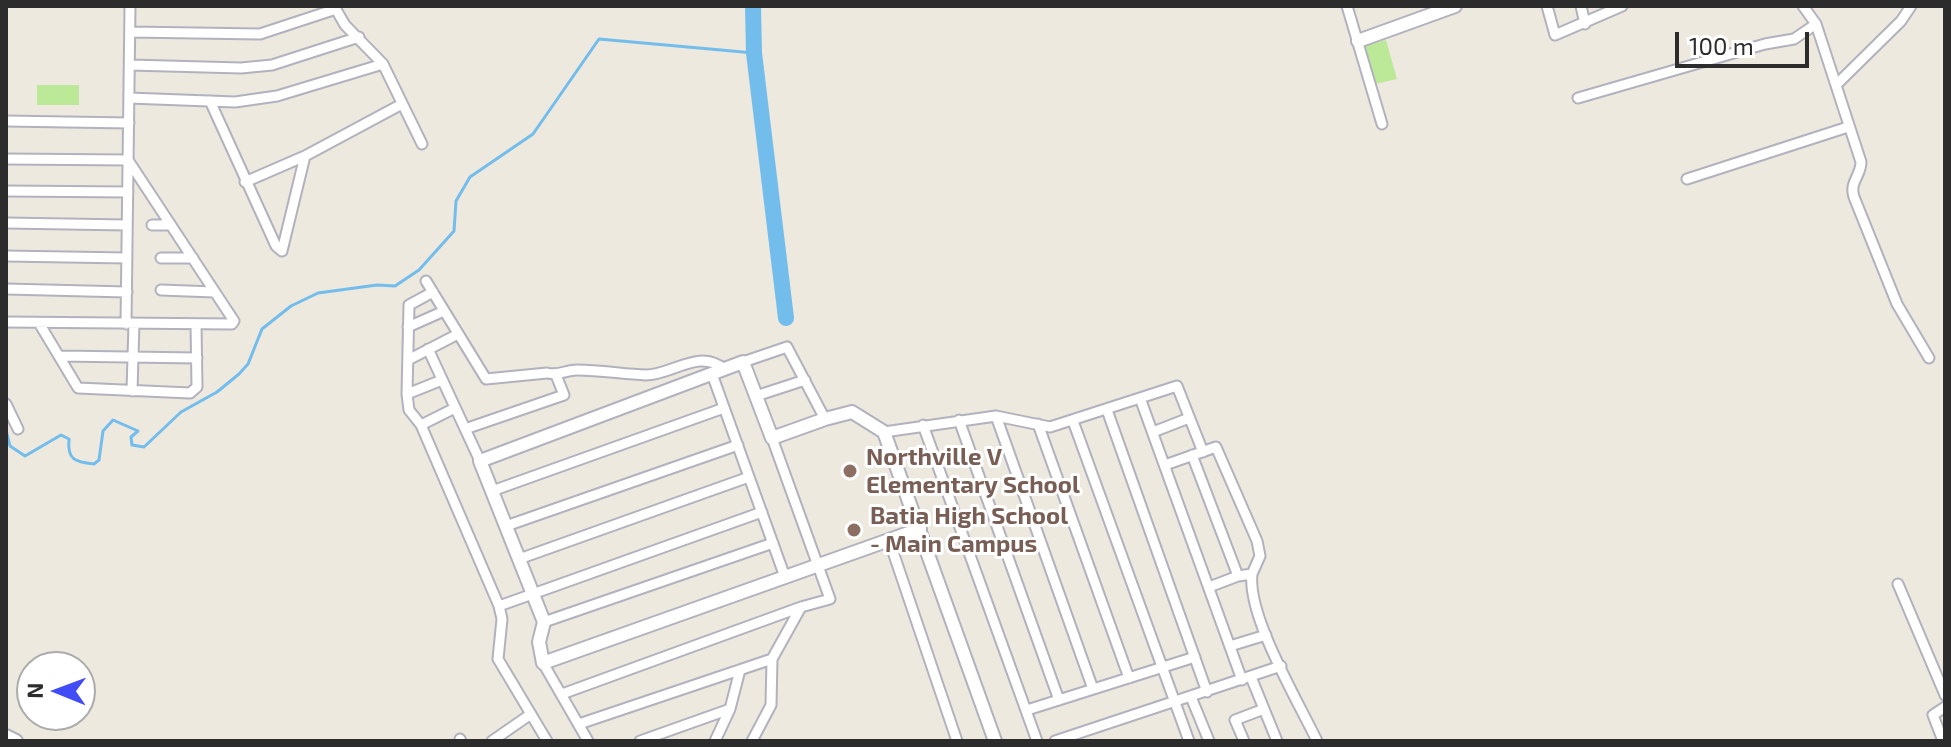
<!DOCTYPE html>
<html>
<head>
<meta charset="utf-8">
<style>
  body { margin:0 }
  #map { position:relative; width:1951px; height:747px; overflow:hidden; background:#ede9de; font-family:"Exo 2",sans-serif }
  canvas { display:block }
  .frame { position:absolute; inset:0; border:8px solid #2c2c2c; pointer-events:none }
  .north { position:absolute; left:16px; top:651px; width:80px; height:80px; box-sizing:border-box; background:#fff; border:2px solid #ababab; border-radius:50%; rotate:271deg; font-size:22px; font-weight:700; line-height:32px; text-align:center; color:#2c2c2c }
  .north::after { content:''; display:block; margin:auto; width:28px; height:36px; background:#414cf7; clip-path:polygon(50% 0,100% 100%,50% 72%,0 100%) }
  .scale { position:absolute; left:1675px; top:32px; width:134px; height:36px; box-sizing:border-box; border:4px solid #2c2c2c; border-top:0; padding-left:10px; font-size:24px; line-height:28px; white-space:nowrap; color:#2c2c2c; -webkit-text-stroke:6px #fff; paint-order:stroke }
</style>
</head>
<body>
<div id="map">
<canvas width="1951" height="747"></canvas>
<div class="frame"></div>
<div class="north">N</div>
<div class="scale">100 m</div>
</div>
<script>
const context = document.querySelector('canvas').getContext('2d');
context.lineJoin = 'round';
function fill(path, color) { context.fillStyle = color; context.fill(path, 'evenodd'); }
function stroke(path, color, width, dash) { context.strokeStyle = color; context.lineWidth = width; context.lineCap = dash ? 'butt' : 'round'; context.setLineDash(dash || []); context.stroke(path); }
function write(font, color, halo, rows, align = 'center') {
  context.font = font + ' "Exo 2",sans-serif'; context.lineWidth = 6; context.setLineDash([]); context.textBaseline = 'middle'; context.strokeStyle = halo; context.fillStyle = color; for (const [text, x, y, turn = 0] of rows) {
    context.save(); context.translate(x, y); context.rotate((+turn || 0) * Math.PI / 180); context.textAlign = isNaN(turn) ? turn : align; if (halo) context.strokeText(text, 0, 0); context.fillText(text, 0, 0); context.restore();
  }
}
fill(new Path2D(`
  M 1386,40 L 1397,79 L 1375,84 L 1365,46 Z
  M 37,85 L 79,85 L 79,105 L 37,105 Z`), '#bce998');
stroke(new Path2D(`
  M 6,430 L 10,446 L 25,456 L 61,435 L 69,439 C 67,460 75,462 94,464 L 99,460 L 103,431 L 113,420 L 138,431 L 131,437 L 132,445 L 144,447 L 181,412 L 217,392 L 239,374 L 248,364 L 262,329 L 291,306 L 318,293 L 377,285 L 395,286 L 419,270 L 454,231 L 456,201 L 470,177 L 533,134 L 599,39 L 754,53`), '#73bded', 3);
stroke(new Path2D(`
  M 753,6 L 754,53 L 786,318`), '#73bded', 16);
const minor = new Path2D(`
  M 334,6 L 345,25 L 383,64 L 422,144
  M 1347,6 L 1382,124
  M 1547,6 L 1555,35 L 1622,6
  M 1581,6 L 1585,24
  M 1803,6 L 1816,24 L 1861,162 C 1861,176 1849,182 1854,197 L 1897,304 L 1929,358
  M 130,32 L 260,34 L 336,9
  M 130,65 L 241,68 L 272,65 L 359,37
  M 1836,85 L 1901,21 L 1911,6
  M 129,98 L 235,102 L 277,96 L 383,64
  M 1578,98 L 1765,44 L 1794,39 L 1816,24
  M 210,101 L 276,246 L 282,251 L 305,156 L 402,104
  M 6,121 L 129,123
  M 6,159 L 128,160 L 234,321 L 232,324 L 6,322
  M 1687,179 L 1848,127
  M 245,182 L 305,156
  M 6,191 L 128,192
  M 6,223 L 127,225
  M 152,225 L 171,225
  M 6,256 L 127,258
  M 161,258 L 193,258
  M 426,281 L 486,379 L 547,373 C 559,376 566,370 577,370 C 600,370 623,374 646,375 C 672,375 699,348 724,369
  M 6,289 L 127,292
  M 161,290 L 214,292
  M 433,292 L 409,305 L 407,394 L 409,410 L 421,425 L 499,606 L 502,619 L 498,659 L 547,741
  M 39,323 L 78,388 L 190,393 L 197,387 L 196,324
  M 126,324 L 130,6
  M 408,327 L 444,311
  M 428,349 L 480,461
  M 60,356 L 197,358
  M 408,360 L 458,334
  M 743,362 L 787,347 L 825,419
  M 712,374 L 785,577
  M 132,391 L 134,323
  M 407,394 L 442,380
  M 756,396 L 805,380
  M 1140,398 L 1242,680
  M 6,404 L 18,429
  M 1107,410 L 1207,692
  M 996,416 L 1093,689
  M 959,420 L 1059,700
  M 1073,421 L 1189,741
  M 1038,424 L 1129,678
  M 421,425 L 455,408
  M 923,425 L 1037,741
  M 465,429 L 564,395 L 556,375
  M 884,432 L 996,416 L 1050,427 L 1177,386 L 1203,452
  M 1153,432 L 1189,418
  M 1192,455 L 1238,576
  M 1165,465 L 1216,447 L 1257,541 L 1260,556 L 1252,574 L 1238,576 L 1209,587
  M 492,491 L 724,408
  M 506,526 L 738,445
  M 889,540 L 957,741
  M 519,559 L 749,477
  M 1252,574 C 1247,616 1298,701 1317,741
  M 1898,584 L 1945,695
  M 499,606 L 762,512
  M 544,622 L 773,543
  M 1230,646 L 1266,635
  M 543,663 L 588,741
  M 1251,677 L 1277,741
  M 562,694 L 801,607
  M 1191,697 L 1209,741
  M 1027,710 L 1195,657
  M 579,724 L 772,659
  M 460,739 L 461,741
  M 492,741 L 531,714
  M 640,741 L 730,709
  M 715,741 L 730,709 L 740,670
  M 752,741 L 771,705 L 772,659 L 801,607 L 830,599 L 772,438
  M 1055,741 L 1281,666
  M 1244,741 L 1235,720 L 1264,709
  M 1943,741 L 1933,715 L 1945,707`);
const tertiary = new Path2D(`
  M 1358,41 L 1455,6
  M 920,529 L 543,663 L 539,642 L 544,622 L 480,461 L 743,362 L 772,438 L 825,419 L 852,412 L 884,432 L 995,741
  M 6,736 L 16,741`);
stroke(minor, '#b2b2bf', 13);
stroke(tertiary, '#b2b2bf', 16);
stroke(minor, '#fff', 9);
stroke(tertiary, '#fff', 12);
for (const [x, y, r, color] of [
  [850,471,8,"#8d6e63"],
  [854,530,8,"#8d6e63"]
]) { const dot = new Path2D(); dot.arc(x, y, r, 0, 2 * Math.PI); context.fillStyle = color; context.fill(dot); stroke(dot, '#fff', 3); }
write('bold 24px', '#785e54', '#fff', [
  ["Northville V",866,457],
  ["Elementary School",866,485],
  ["Batia High School",870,516],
  ["- Main Campus",870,544]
], 'left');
</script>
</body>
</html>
